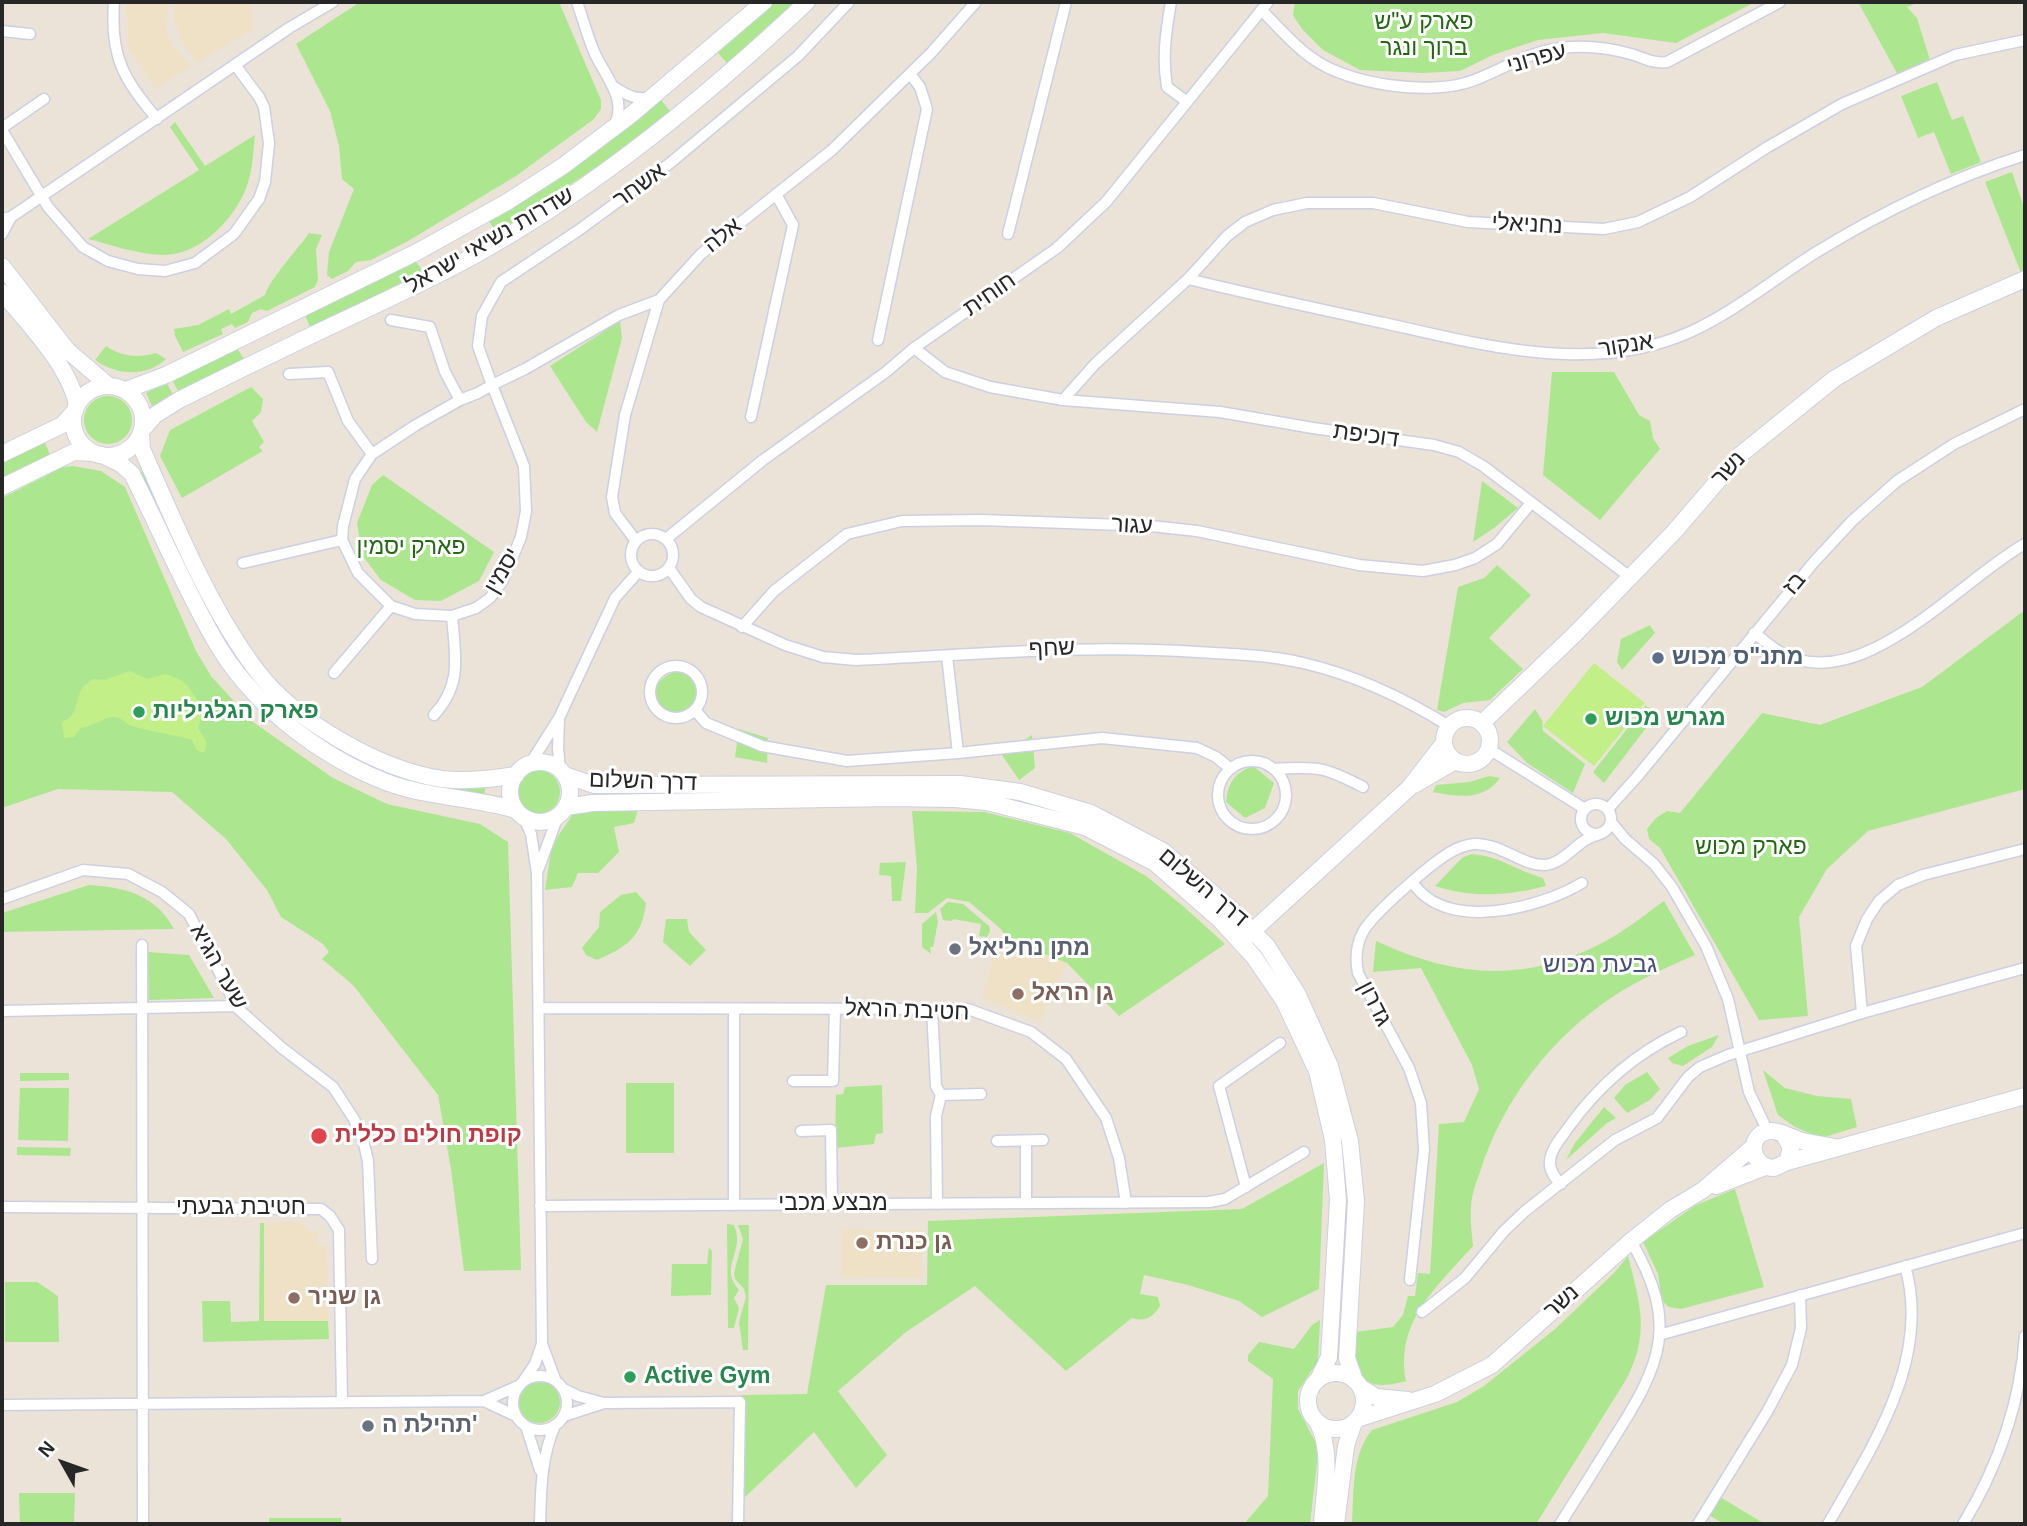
<!DOCTYPE html>
<html>
<head>
<meta charset="utf-8">
<style>
  body { margin:0 }
  #map { position:relative; width:2027px; height:1526px; overflow:hidden; background:#ebe3d7; font-family:Arial,sans-serif }
  canvas { display:block }
  .frame { position:absolute; inset:0; border:4px solid #272727; pointer-events:none }
  .north { position:absolute; left:28px; top:1428px; width:70px; height:70px; -webkit-text-stroke:5px #fff; paint-order:stroke; rotate:310deg; font-size:19px; font-weight:700; line-height:28px; text-align:center; color:#272727 }
  .north::after { content:''; display:block; margin:auto; width:24px; height:32px; background:#272727; clip-path:polygon(50% 0,100% 100%,50% 72%,0 100%) }
</style>
</head>
<body>
<div id="map">
<canvas width="2027" height="1526"></canvas>
<div class="frame"></div>
<div class="north">N</div>
</div>
<script>
const context = document.querySelector('canvas').getContext('2d');
context.lineJoin = 'round';
function fill(path, color) { context.fillStyle = color; context.fill(path, 'evenodd'); }
function stroke(path, color, width, dash) { context.strokeStyle = color; context.lineWidth = width; context.lineCap = dash ? 'butt' : 'round'; context.setLineDash(dash || []); context.stroke(path); }
function write(font, color, halo, rows, align = 'center') {
  context.font = font + ' Arial,"Noto Sans Hebrew",sans-serif'; context.lineWidth = 6; context.setLineDash([]); context.textBaseline = 'middle'; context.strokeStyle = halo; context.fillStyle = color; for (const [text, x, y, turn = 0] of rows) {
    context.save(); context.translate(x, y); context.rotate((+turn || 0) * Math.PI / 180); context.textAlign = isNaN(turn) ? turn : align; if (halo) context.strokeText(text, 0, 0); context.fillText(text, 0, 0); context.restore();
  }
}
fill(new Path2D(`
  M 126,2 L 169,2 L 166,30 L 173,47 L 192,66 L 155,89 L 129,48 Z
  M 176,2 L 250,2 L 253,29 L 197,63 L 183,43 L 174,20 Z
  M 1007,939 L 1067,963 L 1041,1021 L 982,998 L 998,941 Z
  M 302,1222 L 302,1226 L 306,1226 L 307,1231 L 317,1231 L 318,1245 L 326,1245 L 328,1286 L 325,1287 L 325,1304 L 328,1305 L 328,1321 L 263,1321 L 264,1223 Z
  M 842,1229 L 922,1230 L 921,1278 L 841,1277 Z`), '#efe1c5');
fill(new Path2D(`
  M 360,2 L 559,2 L 601,100 L 601,109 L 594,119 L 516,176 L 408,241 L 371,260 L 356,262 L 348,271 L 332,279 L 327,275 L 329,252 L 354,189 L 342,179 L 339,146 L 330,111 L 296,44 Z
  M 774,2 L 795,2 L 727,63 L 718,53 Z
  M 1295,2 L 1755,2 L 1676,43 L 1603,33 L 1538,40 L 1493,55 L 1460,71 L 1423,73 L 1360,70 L 1323,50 L 1302,29 L 1293,15 Z
  M 1858,2 L 1920,2 L 1907,7 L 1917,18 L 1930,60 L 1898,75 Z
  M 1937,82 L 1952,120 L 1963,116 L 1981,162 L 1951,174 L 1934,132 L 1918,138 L 1901,96 Z
  M 661,100 L 670,111 L 604,162 L 497,233 L 489,221 L 595,150 Z
  M 175,122 L 205,166 L 255,135 C 253,152 253,172 246,188 C 234,220 199,256 162,255 C 137,254 112,245 88,239 L 199,170 L 170,127 Z
  M 2012,172 L 2025,210 L 2025,271 L 2021,273 L 1985,182 Z
  M 309,233 L 322,235 L 316,249 L 318,280 L 315,287 L 267,311 L 261,309 L 252,313 L 248,322 L 235,328 L 232,324 L 221,329 L 223,334 L 183,352 L 175,336 L 174,329 L 198,325 L 229,309 L 231,314 L 265,295 C 269,280 298,249 309,233 Z
  M 415,260 L 424,273 L 310,327 L 305,315 Z
  M 620,321 L 622,338 L 597,432 L 586,422 L 550,366 Z
  M 106,346 C 122,357 138,358 156,353 L 166,359 C 146,378 116,375 95,360 Z
  M 237,348 L 244,359 L 179,393 L 172,380 Z
  M 1552,372 L 1614,372 L 1639,415 L 1650,421 L 1653,438 L 1660,449 L 1600,520 L 1543,475 Z
  M 167,383 L 173,395 L 152,406 L 146,393 Z
  M 251,387 L 263,399 L 261,412 L 252,421 L 264,442 L 259,447 L 263,451 L 182,498 L 160,456 L 170,430 Z
  M84 420a24 24 0 1 1 48 0a24 24 0 1 1-48 0Z
  M 45,443 L 50,455 L 2,478 L 2,463 Z
  M 73,466 L 101,471 L 125,487 L 196,651 L 211,676 L 253,722 L 333,778 L 387,804 L 480,824 L 508,842 L 521,1270 L 464,1271 L 451,1169 L 438,1095 L 353,985 L 322,959 L 329,952 L 323,944 L 281,917 L 267,890 L 226,839 L 172,792 L 58,789 L 2,808 L 2,498 L 63,467 Z
  M 145,470 L 215,616 L 322,736 L 485,787 L 485,798 L 420,785 L 379,771 L 339,752 L 299,724 L 254,683 L 219,636 L 139,473 Z
  M 383,475 L 494,552 L 479,581 L 441,601 L 415,600 L 381,580 L 362,555 L 357,523 L 372,485 Z
  M 1482,481 L 1518,508 L 1494,528 L 1473,542 Z
  M 1497,565 L 1531,595 L 1489,638 L 1523,669 L 1490,700 L 1463,703 L 1444,712 L 1437,710 L 1458,587 L 1484,578 Z
  M 2025,610 L 2025,789 L 1868,831 L 1827,869 L 1799,917 L 1808,1016 L 1759,1020 L 1660,848 L 1649,839 L 1647,829 L 1656,818 L 1667,811 L 1680,813 L 1762,713 L 1820,725 L 1922,687 Z
  M 1650,625 L 1655,633 L 1622,670 L 1617,662 L 1621,639 Z
  M 679,670 L 695,678 C 699,694 695,718 672,714 C 664,713 659,705 654,699 C 655,682 663,676 679,670 Z
  M 1645,706 L 1659,711 L 1604,783 L 1593,772 Z
  M 1535,709 L 1542,720 L 1543,731 L 1585,764 L 1573,793 L 1527,763 L 1507,742 Z
  M 739,729 L 768,738 L 767,763 L 735,757 Z
  M 1032,735 L 1035,768 L 1019,780 L 1002,755 Z
  M 1253,766 L 1274,783 L 1265,808 L 1245,818 L 1226,802 C 1228,783 1234,773 1253,766 Z
  M516 792a22 22 0 1 1 44 0a22 22 0 1 1-44 0Z
  M 1489,776 L 1500,778 C 1484,801 1458,797 1433,792 L 1436,785 L 1469,782 Z
  M 614,807 L 638,809 L 634,823 L 614,827 L 619,852 L 598,873 L 578,873 L 572,887 L 545,890 L 552,845 L 573,814 Z
  M 912,811 L 984,812 L 1070,833 L 1146,876 L 1183,906 L 1225,944 L 1119,1016 L 1067,963 L 1007,939 L 1001,929 L 969,902 L 947,898 L 928,913 L 915,913 L 917,869 Z
  M 1471,854 C 1500,856 1515,870 1543,878 L 1546,886 C 1508,896 1472,898 1435,886 L 1462,858 Z
  M 906,862 L 901,901 L 892,901 L 891,876 L 879,875 L 880,863 Z
  M 89,885 C 125,887 156,895 174,929 L 2,932 L 2,913 Z
  M 636,892 L 646,903 C 642,937 627,947 597,960 L 586,955 L 582,948 L 599,927 L 600,912 L 621,895 Z
  M 1664,901 L 1695,955 C 1668,967 1640,979 1614,996 C 1552,1036 1502,1101 1480,1172 C 1476,1183 1471,1196 1471,1208 C 1470,1220 1472,1233 1473,1246 C 1437,1287 1395,1321 1406,1381 C 1359,1395 1354,1372 1356,1332 L 1393,1327 L 1403,1315 L 1408,1296 L 1415,1296 L 1418,1273 L 1430,1274 L 1439,1124 L 1464,1122 L 1479,1089 L 1472,1065 L 1421,968 L 1373,972 L 1376,941 C 1454,977 1523,984 1602,943 C 1624,932 1644,915 1664,901 Z
  M 948,902 L 963,904 L 989,926 L 990,931 L 987,937 L 979,936 L 981,924 L 953,919 L 952,921 L 943,920 L 940,909 Z
  M 936,912 L 938,922 L 933,947 L 930,947 L 931,954 L 922,947 L 922,924 Z
  M 666,919 L 687,919 L 689,932 L 706,950 L 690,966 L 663,942 Z
  M 148,952 L 189,955 L 214,998 L 149,1000 Z
  M 1719,1035 L 1712,1047 L 1683,1066 L 1672,1063 L 1668,1058 L 1688,1046 Z
  M 1763,1070 L 1785,1088 L 1817,1096 L 1851,1099 L 1857,1127 L 1821,1138 L 1795,1127 L 1778,1115 Z
  M 1647,1072 L 1660,1089 L 1650,1100 L 1627,1113 L 1614,1098 L 1625,1085 Z
  M 20,1073 L 69,1073 L 69,1080 L 20,1081 Z
  M 626,1083 L 674,1083 L 674,1153 L 626,1153 Z
  M 882,1085 L 883,1133 L 876,1134 L 874,1144 L 835,1148 L 836,1095 L 843,1094 L 845,1087 Z
  M 20,1088 L 69,1088 L 68,1141 L 18,1140 Z
  M 1604,1107 L 1616,1118 L 1607,1123 L 1566,1160 L 1575,1143 Z
  M 17,1147 L 71,1148 L 70,1156 L 17,1155 Z
  M 1324,1163 L 1319,1289 L 1262,1317 L 1239,1301 L 1188,1285 L 1144,1275 L 1140,1294 L 1158,1297 L 1160,1306 C 1152,1318 1145,1322 1132,1318 L 1066,1371 L 975,1286 L 906,1332 L 838,1391 L 887,1455 L 856,1488 L 814,1432 L 745,1497 L 742,1395 L 807,1394 L 826,1285 L 927,1285 L 928,1221 L 1242,1209 Z
  M 1735,1189 L 1764,1287 L 1681,1309 L 1669,1307 L 1662,1301 L 1658,1274 L 1643,1242 L 1696,1205 Z
  M 260,1223 L 264,1223 L 264,1321 L 328,1321 L 329,1339 L 203,1342 L 202,1301 L 230,1301 L 231,1322 L 259,1321 Z
  M 727,1224 L 734,1225 C 746,1252 718,1266 739,1290 L 734,1298 L 739,1308 L 734,1328 L 728,1328 Z
  M 738,1225 L 749,1225 L 748,1350 L 743,1350 L 739,1322 L 746,1297 L 744,1289 L 735,1279 L 734,1273 L 743,1239 Z
  M 709,1247 L 712,1251 L 711,1295 L 671,1296 L 672,1264 L 707,1264 Z
  M 1628,1256 C 1640,1304 1650,1332 1627,1378 L 1536,1524 L 1352,1524 C 1354,1493 1351,1455 1372,1430 L 1457,1402 L 1484,1386 L 1555,1329 L 1614,1273 Z
  M 5,1282 L 37,1282 L 58,1296 L 59,1342 L 5,1342 Z
  M 1320,1320 L 1318,1361 L 1298,1391 L 1298,1409 L 1315,1441 L 1318,1455 L 1310,1524 L 1244,1524 L 1268,1496 L 1273,1379 L 1248,1361 L 1248,1355 L 1259,1342 L 1294,1349 L 1312,1325 Z
  M518 1402a21 21 0 1 1 42 0a21 21 0 1 1-42 0Z
  M 19,1493 L 75,1493 L 74,1524 L 20,1524 Z
  M 1720,1497 L 1765,1524 L 1724,1524 L 1709,1515 Z
  M 269,1518 L 341,1518 L 341,1524 L 269,1524 Z`), '#ace78f');
fill(new Path2D(`
  M 1594,663 L 1645,703 L 1594,766 L 1543,726 Z
  M 129,671 L 148,679 L 165,674 L 179,679 L 187,685 L 204,710 L 198,728 L 207,743 L 204,753 L 197,750 L 192,740 C 173,734 151,732 132,726 C 125,723 121,716 112,717 C 103,718 93,726 81,728 L 74,737 L 64,738 L 62,722 C 80,715 74,700 83,687 C 84,686 91,680 93,679 L 105,680 Z`), '#c3ef89');
const street = new Path2D(`
  M 114,2 C 110,57 123,78 157,119
  M 577,2 C 583,19 588,38 595,54 C 606,77 628,100 614,126
  M 1171,2 C 1166,31 1162,57 1167,87 L 1186,101
  M 1261,10 C 1278,26 1293,45 1312,58 C 1348,85 1430,96 1472,81 C 1502,70 1529,51 1562,48 C 1584,45 1609,48 1631,54 C 1644,58 1653,64 1667,62 L 1780,2
  M 2,31 L 30,34
  M 613,86 C 626,95 637,101 653,97
  M 2,128 L 44,99
  M 2,130 L 48,207 L 83,247 L 108,261 L 138,269 L 165,271 L 195,263 L 234,234 L 259,199 L 265,182 L 269,143 L 264,107 L 259,97 L 236,66
  M 2,219 L 11,217 L 289,28 L 333,2
  M 2,234 L 11,217
  M 1008,234 L 1066,2
  M 1188,279 C 1253,295 1319,309 1384,323 C 1482,345 1593,376 1690,332 C 1734,312 1774,279 1815,253 C 1880,213 1952,178 2025,155
  M 659,300 L 619,315 L 525,369 L 492,385 L 478,393 L 460,400 L 416,425 L 372,454 L 355,479 L 343,526 L 342,540 L 358,573 L 391,606 L 415,614 L 452,616 L 476,608 L 490,598 L 503,580 L 521,537 L 526,511 L 524,466 L 492,385 L 478,346 L 482,316 L 501,282 L 579,230 L 669,164 L 798,56 L 849,2
  M 391,320 L 430,327 L 445,372 L 460,400
  M 878,340 L 927,109 L 920,87 L 910,74
  M 914,348 L 945,372 L 990,387 L 1063,400 L 1220,412 L 1313,428 L 1434,445 L 1459,452 L 1483,466 L 1630,577
  M 289,374 L 328,372 L 348,421 L 372,454
  M 1063,400 L 1095,364 L 1188,279 L 1227,236 L 1245,222 L 1273,210 L 1307,203 L 1373,203 L 1468,222 L 1604,229 L 1638,222 L 1690,197 L 1766,148 L 1842,104 L 1955,55 L 2025,40
  M 751,417 L 793,225 L 776,194
  M631 555a21 21 0 1 1 42 0a21 21 0 1 1-42 0Z
  M 666,539 L 763,460 L 886,372 L 914,348 L 1057,248 L 1106,202 L 1268,2
  M 636,541 L 615,513 L 612,497 L 625,415 L 659,300 L 701,254 L 832,150 L 931,53 L 976,2
  M 243,563 L 342,540
  M 669,568 L 691,599 L 701,607 L 785,645 L 823,657 L 856,660 C 971,655 1082,644 1197,652 C 1233,654 1268,655 1303,663 C 1355,675 1404,698 1449,726
  M 742,627 L 774,591 L 847,534 L 902,521 L 981,520 L 1151,526 L 1197,531 L 1359,565 L 1423,571 L 1455,565 L 1475,558 L 1497,544 L 1531,503
  M 1754,633 C 1763,639 1771,647 1780,652 C 1860,699 1961,579 2025,544
  M650 692a26 26 0 1 1 52 0a26 26 0 1 1-52 0Z
  M 334,673 L 391,606
  M 695,710 L 706,723 L 762,746 L 847,761 L 958,753 L 947,656
  M 434,715 C 463,684 455,655 452,616
  M 559,718 L 558,748 L 560,770
  M 1489,749 L 1585,809
  M 958,753 L 1102,738 L 1197,748 L 1216,757 L 1231,769
  M1218 795a34 34 0 1 1 68 0a34 34 0 1 1-68 0Z
  M 530,764 L 559,718 L 615,598 L 639,571
  M 1274,769 C 1317,766 1325,767 1363,787
  M1581 819a15 15 0 1 1 30 0a15 15 0 1 1-30 0Z
  M 1608,809 L 1636,778 L 1814,562 L 1852,521 L 1897,481 L 1954,444 L 2025,409
  M 524,818 L 531,834 L 537,873 L 542,1344 L 535,1364 L 524,1380
  M 1611,822 L 1625,839 L 1654,864 L 1672,887 L 1706,946 L 1728,999 L 1749,1092 L 1768,1132
  M 537,873 L 558,816
  M 1413,883 C 1447,933 1540,908 1582,883
  M 2,899 L 83,870 L 128,874 L 162,892 L 189,914 L 228,989 L 235,1006 L 282,1048 L 333,1087 L 354,1119 L 363,1140 L 368,1161 L 372,1259
  M 142,945 L 143,1524
  M 539,1008 L 968,1009 L 1031,1032 L 1066,1059 L 1106,1118 L 1119,1158 L 1126,1203
  M 734,1009 L 734,1203
  M 932,1009 L 936,1086 L 941,1095 L 936,1116 L 937,1204
  M 2,1011 L 235,1006
  M 1862,1013 L 1856,946 L 1867,919 L 1879,901 L 1898,885 L 1923,875 L 2025,849
  M 793,1081 L 833,1081 L 835,1009
  M 941,1095 L 981,1094
  M 801,1131 L 831,1130 L 832,1204
  M 997,1141 L 1043,1140
  M 1026,1141 L 1026,1203
  M 1561,1184 C 1555,1178 1549,1171 1550,1161 C 1551,1149 1561,1138 1568,1128 C 1598,1086 1634,1054 1681,1032
  M 1246,1187 L 1219,1086 L 1280,1043
  M 540,1206 L 1209,1202 L 1225,1199 L 1304,1152
  M 2,1207 L 321,1209 L 330,1216 L 339,1230 L 342,1402
  M 1410,1280 L 1424,1150 L 1421,1103 L 1409,1068 L 1358,973 C 1355,958 1356,945 1363,932 C 1373,913 1431,864 1449,853 C 1457,848 1465,845 1474,844 C 1501,843 1522,866 1545,865 C 1566,863 1578,838 1600,834
  M 1422,1312 L 1465,1278 L 1504,1231 L 1524,1212 L 1615,1140 L 1657,1118 L 1688,1077 L 1700,1067 L 1728,1055 L 1862,1013 L 2025,968
  M 1659,1335 L 2025,1233
  M 542,1344 L 555,1379
  M513 1403a27 27 0 1 1 54 0a27 27 0 1 1-54 0Z
  M 564,1389 L 578,1396 L 604,1403 L 740,1402 L 738,1524
  M 484,1401 L 516,1416
  M 2,1405 L 484,1401 L 518,1386
  M 564,1416 L 604,1403
  M 526,1426 L 540,1470
  M 540,1524 C 541,1489 541,1458 555,1425
  M 1560,1524 C 1578,1496 1596,1467 1614,1438 C 1662,1363 1679,1323 1631,1241
  M 1698,1524 L 1767,1412 L 1792,1365 L 1801,1328 L 1800,1295
  M 1828,1524 C 1872,1447 1932,1359 1905,1266
  M 1963,1524 C 1999,1465 2020,1405 2025,1336`);
const secondary = new Path2D(`
  M 2,266 L 67,350 L 108,385
  M 2,292 C 28,324 69,365 77,405
  M73 421a35 35 0 1 1 70 0a35 35 0 1 1-70 0Z
  M 126,390 L 166,375 L 417,252 L 507,202 L 563,166 L 632,114 L 764,2
  M 142,430 L 155,415 L 179,400 C 223,378 268,356 312,335 C 370,307 428,282 484,250 C 602,183 709,94 807,2
  M 141,433 L 142,449 C 174,521 209,608 257,671 C 295,721 380,770 442,779 C 467,782 491,779 516,775
  M 2,454 L 62,425 L 75,411
  M 102,455 L 121,464 L 132,474 C 159,528 183,584 213,637 C 249,702 317,755 386,782 C 428,798 473,797 516,810
  M 2,487 L 74,452 L 94,453
  M1444 741a23 23 0 1 1 46 0a23 23 0 1 1-46 0Z
  M 1482,723 L 1574,635 L 1674,532 L 1740,455 L 1834,379 L 1936,318 L 2025,279
  M510 792a30 30 0 1 1 60 0a30 30 0 1 1-60 0Z
  M 565,775 L 594,785 L 960,784 L 1020,792 L 1091,813 L 1163,851 L 1230,908 L 1267,946 L 1297,993 L 1330,1066 L 1350,1141 L 1356,1201 L 1347,1358 L 1355,1381
  M 1414,785 L 1455,761
  M 566,807 L 593,803 L 891,798 L 955,799 L 987,802 L 1085,827 L 1155,863 L 1220,920 L 1254,957 L 1284,1001 L 1317,1071 L 1333,1140 L 1338,1200 L 1329,1357 L 1318,1380
  M 1247,936 L 1409,788 L 1444,743
  M 1784,1135 L 1791,1148 L 1787,1162 L 1774,1168 C 1750,1167 1746,1135 1769,1131 C 1780,1130 1792,1138 1802,1141 C 1813,1143 1824,1145 1835,1147
  M 1787,1162 L 2025,1096
  M 1716,1186 L 1765,1167
  M1308 1401a28 28 0 1 1 56 0a28 28 0 1 1-56 0Z
  M 1360,1387 L 1376,1397 L 1408,1400
  M 1357,1419 L 1435,1394 L 1492,1365 L 1631,1241 L 1670,1210 L 1703,1190 L 1754,1146
  M 1318,1423 C 1333,1454 1324,1491 1322,1524
  M 1336,1524 L 1346,1446 L 1354,1422`);
stroke(street, '#ccd0e2', 13);
stroke(secondary, '#ccd0e2', 18);
stroke(street, '#fff', 10);
stroke(secondary, '#fff', 16);
for (const [x, y, r, color] of [
  [1658,658,7,"#5c6f8a"],
  [139,712,7,"#2e9e5b"],
  [1591,719,7,"#2e9e5b"],
  [955,949,7,"#6b7280"],
  [1018,994,7,"#8d6e63"],
  [319,1136,9,"#e0444e"],
  [862,1243,7,"#8d6e63"],
  [294,1298,7,"#8d6e63"],
  [630,1377,7,"#2e9e5b"],
  [368,1426,7,"#6b7280"]
]) { const dot = new Path2D(); dot.arc(x, y, r, 0, 2 * Math.PI); context.fillStyle = color; context.fill(dot); stroke(dot, '#fff', 2.5); }
write('23px', '#256814', '#fff', [
  ["פארק ע\"ש",1424,23],
  ["ברוך ונגר",1424,49],
  ["פארק יסמין",411,548],
  ["פארק מכוש",1751,848]
]);
write('23px', '#272727', '#fff', [
  ["עפרוני",1537,59,-16],
  ["אשחר",640,186,-36],
  ["נחניאלי",1527,225,3],
  ["אלה",723,236,-39],
  ["שדרות נשיאי ישראל",490,241,-30],
  ["חוחית",990,295,-35],
  ["אנקור",1626,346,-9],
  ["דוכיפת",1366,436,8],
  ["נשר",1729,469,-47],
  ["עגור",1132,526,3],
  ["יסמין",503,571,-60],
  ["בז",1795,584,-50],
  ["שחף",1052,649,-2],
  ["דרך השלום",643,782,2],
  ["דרך השלום",1203,888,40],
  ["שער הגיא",218,967,61],
  ["גדרון",1374,1004,63],
  ["חטיבת הראל",907,1011,2],
  ["מבצע מכבי",833,1204],
  ["חטיבת גבעתי",241,1208],
  ["נשר",1562,1302,-42]
]);
write('bold 23px', '#4e5e75', '#fff', [
  ["מתנ\"ס מכוש",1672,658]
], 'left');
write('bold 23px', '#27864d', '#fff', [
  ["פארק הגלגיליות",153,712],
  ["מגרש מכוש",1605,719],
  ["Active Gym",644,1377]
], 'left');
write('bold 23px', '#5b616d', '#fff', [
  ["מתן נחליאל",969,949],
  ["תהילת ה'",382,1426]
], 'left');
write('bold 23px', '#785e54', '#fff', [
  ["גן הראל",1032,994],
  ["גן כנרת",876,1243],
  ["גן שניר",308,1298]
], 'left');
write('bold 23px', '#be3a42', '#fff', [
  ["קופת חולים כללית",335,1136]
], 'left');
write('24px', '#454e7a', '#fff', [
  ["גבעת מכוש",1600,965]
]);
</script>
</body>
</html>
